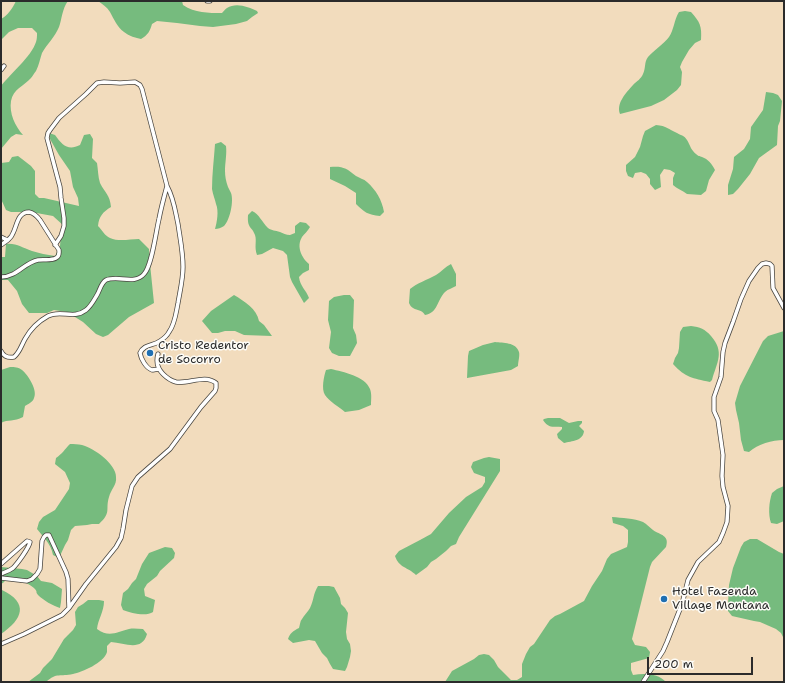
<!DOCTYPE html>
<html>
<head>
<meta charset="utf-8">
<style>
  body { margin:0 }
  #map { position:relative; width:785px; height:683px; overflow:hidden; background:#f2dcbd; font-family:"Shantell Sans",sans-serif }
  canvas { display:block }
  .frame { position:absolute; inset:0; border:2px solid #2b2b2b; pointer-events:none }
  .scale { position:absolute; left:647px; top:657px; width:106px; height:18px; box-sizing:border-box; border:2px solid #2b2b2b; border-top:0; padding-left:5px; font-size:12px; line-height:14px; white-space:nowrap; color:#2b2b2b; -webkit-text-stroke:3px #fdfcf7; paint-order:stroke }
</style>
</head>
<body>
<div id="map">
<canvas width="785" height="683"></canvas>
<div class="frame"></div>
<div class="scale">200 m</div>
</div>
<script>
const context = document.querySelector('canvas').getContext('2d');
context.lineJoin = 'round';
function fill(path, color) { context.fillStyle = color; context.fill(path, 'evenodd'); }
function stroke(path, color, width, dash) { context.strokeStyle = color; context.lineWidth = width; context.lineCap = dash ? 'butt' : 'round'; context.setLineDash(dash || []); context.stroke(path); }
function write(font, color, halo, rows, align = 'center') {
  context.font = font + ' "Shantell Sans",sans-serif'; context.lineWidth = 3; context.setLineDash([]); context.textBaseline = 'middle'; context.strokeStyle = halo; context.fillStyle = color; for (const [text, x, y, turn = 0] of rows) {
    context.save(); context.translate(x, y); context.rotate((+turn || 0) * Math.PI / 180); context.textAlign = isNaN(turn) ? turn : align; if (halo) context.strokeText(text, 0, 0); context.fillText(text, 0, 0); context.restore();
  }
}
fill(new Path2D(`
  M 16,1 L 68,1 C 62,9 62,19 59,27 C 55,37 47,44 42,53 C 40,59 39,65 36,71 C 34,73 33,76 31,78 C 24,86 13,89 11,101 C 9,113 15,126 23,135 L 16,134 L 11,137 L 1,149 L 1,86 C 11,73 31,57 36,42 C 37,39 37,36 37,33 L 32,28 L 18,28 L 9,32 L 1,40 L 1,19 C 8,15 12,9 16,1 Z
  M 98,1 L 182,1 L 183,5 C 195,13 208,13 222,13 C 224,11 225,9 227,8 C 236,2 249,7 257,11 L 258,13 L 252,17 L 247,21 L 236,24 L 213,27 L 200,26 L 177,23 L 157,21 L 152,24 C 150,31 148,35 141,39 C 136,38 129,36 124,32 C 117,27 114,19 110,12 C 107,7 102,4 98,1 Z
  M 685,11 L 691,12 C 700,22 702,26 701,40 L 695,43 L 689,50 L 682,62 L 680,67 L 682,72 L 681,85 L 677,90 L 664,100 L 651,106 L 620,114 C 616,103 626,93 633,85 C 637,81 641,79 643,74 C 646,68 644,62 648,57 C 654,50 664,44 669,37 C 674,30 674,20 679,12 Z
  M 766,92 L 773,93 L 778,95 L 782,101 L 780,121 L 778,126 L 777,145 L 759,158 L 750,174 L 738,189 L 733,194 L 728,195 L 728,185 L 733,169 L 734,157 L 744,149 L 750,139 L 751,127 L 763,110 Z
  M 656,125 C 667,126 668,129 677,133 C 682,136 684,135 687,140 C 690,145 691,150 696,154 C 700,157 697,155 702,157 C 708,159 712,164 715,170 L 709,180 L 706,191 L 701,195 L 687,194 C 682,190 677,189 673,185 L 673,178 L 675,173 L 670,170 L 664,169 L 660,175 L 661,187 L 655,190 L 650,184 L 650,179 L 646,174 L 641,172 L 635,173 L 633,178 L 628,176 L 626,171 L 626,165 L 635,157 L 640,147 L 643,136 L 645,131 Z
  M 49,133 L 55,135 C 62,145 68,151 80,145 L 84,135 L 90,134 L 93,139 L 92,158 L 97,163 C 98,169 98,177 100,183 C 105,193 110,195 111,207 C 103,212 99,216 98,226 C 102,230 105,236 110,238 C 119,242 130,239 139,239 L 149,249 L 150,264 L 154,303 L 129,317 L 108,335 L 103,337 L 96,334 L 83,322 L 67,312 L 54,310 L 47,313 L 29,313 L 22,304 L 17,291 L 8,280 L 1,280 L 1,257 L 5,257 L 6,244 C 17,243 22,248 32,251 C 39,253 47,255 55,256 L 60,246 L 61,233 L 64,226 L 53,216 L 31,212 L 11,212 L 6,210 L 1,199 L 1,163 L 9,162 L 12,157 L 18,156 L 22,159 L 31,166 L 35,171 L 35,194 L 39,198 L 44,198 L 79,206 L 78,198 L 73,187 L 70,171 L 59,155 L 50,139 Z
  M 221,142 L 226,146 C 227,154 225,163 225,171 C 225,176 226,182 228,187 C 229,189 230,191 231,193 C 234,201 230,220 224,226 C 221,228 218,229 215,229 C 217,222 219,211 216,204 C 215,199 213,195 212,189 C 212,174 214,159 215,144 Z
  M 330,167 C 343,166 346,168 356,176 C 359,178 364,179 367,182 C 376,190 382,200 384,212 L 380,216 C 368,215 364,212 356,204 L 356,193 L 345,186 L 330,179 Z
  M 252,211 C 259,214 262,222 268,228 C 272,231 275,230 280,232 C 283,233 286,235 290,235 L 295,233 L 295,226 L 300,222 L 306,223 L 310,227 C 308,231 304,234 302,237 C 296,247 302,258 309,264 L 309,270 L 303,273 L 299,277 C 300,286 306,290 309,298 L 304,303 L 292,282 L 290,277 L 287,255 L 283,251 L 273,248 L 262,254 L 257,255 C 254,247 257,241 255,235 C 252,226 247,229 248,215 Z
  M 451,264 L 456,274 L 456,286 C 453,288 448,289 445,292 C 437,300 438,313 425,315 C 421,309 418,311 413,308 C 411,307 410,305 409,303 L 410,289 C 417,283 427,280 436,275 C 441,272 445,267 451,264 Z
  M 234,295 C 244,301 257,309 259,321 L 264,325 L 272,336 L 244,335 L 235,331 L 225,331 L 218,333 L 212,333 L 202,321 L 211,311 Z
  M 344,295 L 350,295 L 354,300 L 353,328 L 356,335 L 357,343 L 350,356 L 339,356 L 332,353 L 329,348 L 331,332 L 328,320 L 329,301 L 334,297 Z
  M 691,326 C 700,327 705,329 711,336 C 725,352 717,362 712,380 L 710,382 C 692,378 686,378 673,364 L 675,358 L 678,353 L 679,348 L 680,332 L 683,327 Z
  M 784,331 L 784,440 C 772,440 758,444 749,452 L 744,451 L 741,440 L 739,423 L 736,410 L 735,403 L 740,386 L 763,341 L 768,336 Z
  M 495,342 C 503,343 516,342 519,352 C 520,356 518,362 518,366 L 511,370 L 467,378 L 468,356 L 469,351 L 483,345 Z
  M 10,367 C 15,367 18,367 22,370 C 28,375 38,390 34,398 C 33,402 28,404 25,406 L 23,417 C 14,422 8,419 1,423 L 1,370 Z
  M 331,369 C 343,372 365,376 370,389 C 372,394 371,400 371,405 L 359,410 L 345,412 C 339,407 329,401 325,395 C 321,389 324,376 326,370 Z
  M 548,418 L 560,418 L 569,423 L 578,421 L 582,421 L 582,423 L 579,426 L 584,431 C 583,441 572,441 564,443 L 558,438 L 557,434 L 562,429 L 562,427 C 553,426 549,429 543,420 L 544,419 Z
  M 70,444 C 74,444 78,444 82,445 C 94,448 116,464 116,477 C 117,485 111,489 109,497 C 105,510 112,512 99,524 L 92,524 L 87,525 L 75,526 L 71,530 L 68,540 L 65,545 L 59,558 L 53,555 C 52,549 49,544 46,540 C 43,536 40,533 37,529 L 39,522 L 43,517 L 55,510 L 69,489 L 70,483 L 65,472 L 55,464 L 56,458 C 62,454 65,449 70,444 Z
  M 489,457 L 500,459 L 500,471 L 459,537 L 456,544 L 451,546 L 446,551 L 436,559 L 431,562 L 427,567 L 416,575 C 408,567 399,568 395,556 L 399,551 L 420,540 L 431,534 L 449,513 L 466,497 L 482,487 L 485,482 L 485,477 L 474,473 L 471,467 L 473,462 L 484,458 Z
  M 784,486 L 784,521 L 777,524 L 771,523 C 768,514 769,502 772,493 L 777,489 Z
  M 612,517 C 622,518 634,518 643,522 C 647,524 649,527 653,530 C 660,535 670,535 666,547 L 652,562 L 650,567 L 632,639 L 635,645 L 646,647 L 650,652 L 649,658 L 631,663 L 631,670 L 633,675 C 644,673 658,673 666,682 L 445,682 L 452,671 L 474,659 L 479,655 L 484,654 L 489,655 L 494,660 L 498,667 L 511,680 L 517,680 L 522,677 L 522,664 L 526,654 L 530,647 L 534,644 L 550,620 L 555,616 L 560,614 L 584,601 L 592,586 L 602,571 L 607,559 L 611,554 L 627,547 L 628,542 L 628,530 L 623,526 L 613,523 Z
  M 750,539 L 757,539 L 779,552 L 784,554 L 784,639 L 781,633 L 776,629 L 760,622 L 754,621 L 732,616 L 728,611 L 728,605 L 729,585 L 733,568 L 741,547 L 744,542 Z
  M 165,547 L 172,548 L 175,553 L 174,558 L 160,571 L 157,576 L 147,584 L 144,589 L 145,596 L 155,600 L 153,612 C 146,617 131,613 123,610 L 121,605 L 123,593 L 128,589 L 132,583 L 136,579 L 142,564 L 149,553 Z
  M 1,567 L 22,569 L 27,570 L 37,576 L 41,581 L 52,583 L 62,589 L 61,602 L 60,608 C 53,606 43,600 38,595 C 35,591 38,593 35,589 C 30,583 13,577 6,580 C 5,581 2,584 1,584 L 2,590 C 29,603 23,619 1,634 Z
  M 318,586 L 329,586 L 334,587 L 340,598 L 341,604 L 345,608 L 348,613 L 346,632 L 347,639 L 350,644 L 351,651 L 350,657 L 347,667 L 345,671 L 333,669 L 330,664 L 327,658 L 322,653 L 315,641 L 309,640 L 293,643 L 288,639 C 290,633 293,631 299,628 C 300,625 300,621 302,619 C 304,615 308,612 310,608 C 314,600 313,594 318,586 Z
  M 88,600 L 99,600 L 104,601 C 104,612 98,619 97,629 C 109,638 117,632 129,629 C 134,628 138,629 143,629 L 147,634 C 142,652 125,643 111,642 L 107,646 C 107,648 107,650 107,652 C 104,663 82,672 73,674 C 60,677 57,672 46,682 L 28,682 L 40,673 L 43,668 L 52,659 L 64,639 L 73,630 L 76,625 L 75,612 L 78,607 L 83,604 Z`), '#76bb7e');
const street = new Path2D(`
  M 207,1 L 210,1
  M 1,70 L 4,66
  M 1,237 L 5,239 L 8,240 C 9,239 12,236 12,235 C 17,227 17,212 29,212 C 34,213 37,216 40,220 L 59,250 C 59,253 60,256 56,258 C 51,261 44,259 38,260 C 28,262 21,270 13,274 C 9,276 5,277 1,277
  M 1,245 L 8,240
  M 55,245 L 61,236 L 64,226 L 64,218 L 61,198 L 60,187 L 47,138 L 48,133 L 50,130 L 59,118 L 86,94 L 97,83 L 104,82 L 120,83 L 135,82 L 140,85 L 142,89 L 167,186 C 174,199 175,210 178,224 C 180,238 183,252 183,267 C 183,279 180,291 178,303 C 176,313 175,324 169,332 C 167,336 163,339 160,341 C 153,346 144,344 140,353 C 141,359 146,368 152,370 C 153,370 158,369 159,369
  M 1,351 C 4,357 9,358 14,357 C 20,352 21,346 25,339 C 30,330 39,321 48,316 C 61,309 73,320 86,310 C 91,306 94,300 97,295 C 100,290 101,283 106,280 C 118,275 135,285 144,274 C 152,266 156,231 159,219 C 161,208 164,197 167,186
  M 1,564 L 27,541 L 30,542 C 29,548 17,564 13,568 C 9,571 5,572 1,574
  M 1,578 L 27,581 L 32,579 L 37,574 L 40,569 L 42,541 L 44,537 L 46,535 L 49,535 L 66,572 L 68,579 L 69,608
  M 1,644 L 24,634 L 62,615 L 69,608 L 86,584 L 116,547 L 121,538 L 123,529 L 126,510 L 132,486 L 138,477 L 170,449 L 201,407 L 215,391 L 216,388 L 216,383 C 205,374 189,384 176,382 C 172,381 166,377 163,374 C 157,368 156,361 158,354
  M 643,682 L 663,651 L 667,642 L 682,604 L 688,580 L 698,562 L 719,542 L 723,533 L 727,522 L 728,506 L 723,487 L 722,476 L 723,455 L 718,420 L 714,411 L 714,397 L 721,377 L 723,352 L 725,343 L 733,322 L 741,299 L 749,281 L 758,268 L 762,264 L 766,263 L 770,264 L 772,266 L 773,288 L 784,308`);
stroke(street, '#494641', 5);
stroke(street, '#fff', 3.5);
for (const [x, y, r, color] of [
  [150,353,4,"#1f6fb2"],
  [664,599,4,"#1f6fb2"]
]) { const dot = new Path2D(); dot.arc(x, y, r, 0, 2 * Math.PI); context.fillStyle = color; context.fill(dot); stroke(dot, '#fdfcf7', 1.5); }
write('12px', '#2b2b2b', '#fdfcf7', [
  ["Cristo Redentor",158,346],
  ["de Socorro",158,360],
  ["Hotel Fazenda",672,592],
  ["Village Montana",672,606]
], 'left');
</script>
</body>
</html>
